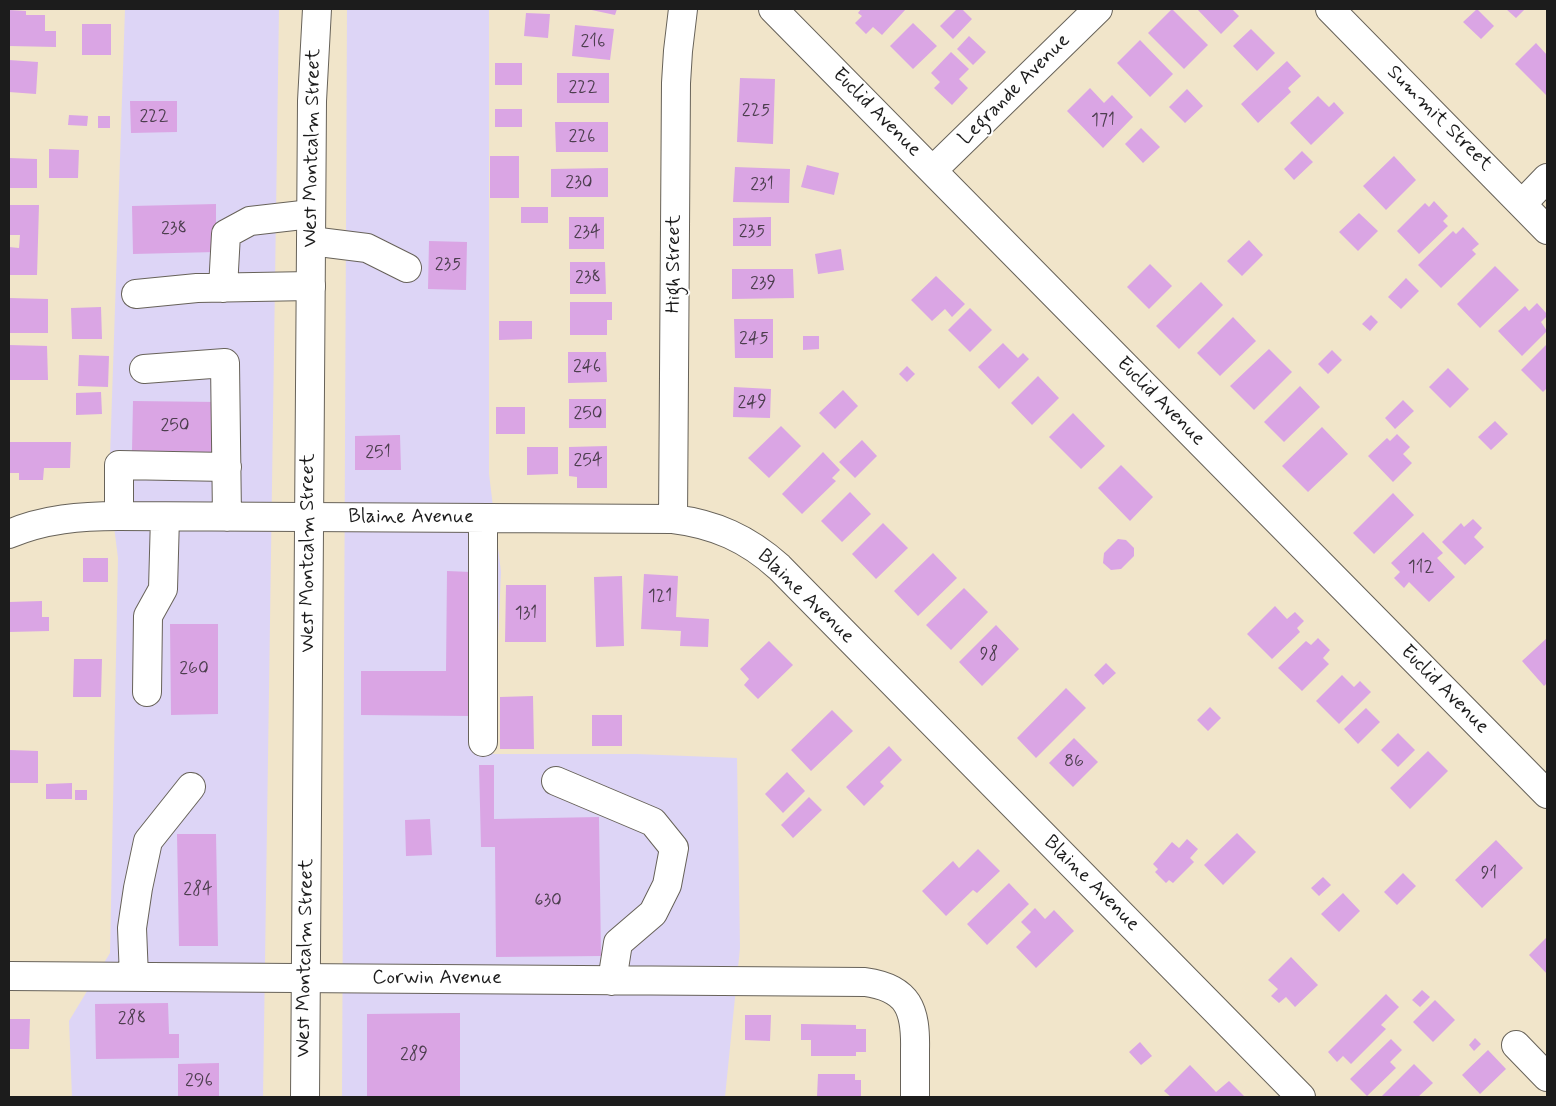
<!DOCTYPE html>
<html>
<head>
<meta charset="utf-8">
<style>
  body { margin:0 }
  #map { position:relative; width:1556px; height:1106px; overflow:hidden; background:#f1e5ca; font-family:Mynerve,sans-serif }
  canvas { display:block }
  .frame { position:absolute; inset:0; border:10px solid #1c1c1c; pointer-events:none }
</style>
</head>
<body>
<div id="map">
<canvas width="1556" height="1106"></canvas>
<div class="frame"></div>
</div>
<script>
const context = document.querySelector('canvas').getContext('2d');
context.lineJoin = 'round';
function fill(path, color) { context.fillStyle = color; context.fill(path, 'evenodd'); }
function stroke(path, color, width, dash) { context.strokeStyle = color; context.lineWidth = width; context.lineCap = dash ? 'butt' : 'round'; context.setLineDash(dash || []); context.stroke(path); }
function write(font, color, halo, rows, align = 'center') {
  context.font = font + ' Mynerve,sans-serif'; context.lineWidth = 4; context.setLineDash([]); context.textBaseline = 'middle'; context.strokeStyle = halo; context.fillStyle = color; for (const [text, x, y, turn = 0] of rows) {
    context.save(); context.translate(x, y); context.rotate((+turn || 0) * Math.PI / 180); context.textAlign = isNaN(turn) ? turn : align; if (halo) context.strokeText(text, 0, 0); context.fillText(text, 0, 0); context.restore();
  }
}
fill(new Path2D(`
  M 125,9 L 279,9 L 263,1097 L 72,1097 L 69,1021 L 110,953 L 118,558 L 109,487 Z
  M 347,9 L 489,9 L 489,474 L 501,572 L 493,754 L 637,754 L 737,758 L 740,948 L 725,1097 L 342,1097 Z`), '#ddd5f6');
fill(new Path2D(`
  M 587,9 L 617,9 L 615,15 Z
  M 861,9 L 906,9 L 882,35 L 873,27 L 866,34 L 855,23 L 862,16 L 858,13 Z
  M 957,9 L 962,9 L 972,19 L 953,39 L 940,26 Z
  M 1172,9 L 1208,45 L 1184,69 L 1148,33 Z
  M 1197,9 L 1232,9 L 1239,16 L 1221,34 Z
  M 1477,9 L 1494,26 L 1481,39 L 1463,22 Z
  M 1506,9 L 1525,9 L 1516,18 Z
  M 9,10 L 26,11 L 26,15 L 45,15 L 45,31 L 56,31 L 56,47 L 9,46 Z
  M 526,13 L 550,14 L 548,38 L 524,36 Z
  M 913,23 L 937,46 L 913,69 L 890,46 Z
  M 82,24 L 111,24 L 111,55 L 82,55 Z
  M 575,25 L 614,29 L 610,60 L 572,56 Z
  M 1251,29 L 1275,53 L 1257,71 L 1233,46 Z
  M 969,36 L 986,52 L 973,65 L 957,49 Z
  M 1140,40 L 1173,74 L 1150,97 L 1117,63 Z
  M 1536,43 L 1547,55 L 1547,96 L 1515,64 Z
  M 951,52 L 969,69 L 959,79 L 968,88 L 952,105 L 934,88 L 940,82 L 931,73 Z
  M 9,60 L 38,62 L 36,94 L 9,92 Z
  M 1287,61 L 1301,76 L 1288,88 L 1291,92 L 1258,123 L 1241,104 Z
  M 495,63 L 522,63 L 522,85 L 495,85 Z
  M 557,73 L 609,73 L 609,103 L 557,103 Z
  M 740,78 L 775,79 L 773,144 L 737,142 Z
  M 1090,88 L 1104,103 L 1112,95 L 1133,117 L 1103,148 L 1067,111 Z
  M 1187,89 L 1203,106 L 1185,123 L 1169,107 Z
  M 1318,96 L 1329,107 L 1334,102 L 1344,113 L 1311,145 L 1290,123 Z
  M 130,101 L 177,101 L 177,132 L 131,133 Z
  M 495,109 L 522,109 L 522,127 L 495,127 Z
  M 69,115 L 88,116 L 87,126 L 68,125 Z
  M 98,116 L 110,116 L 110,128 L 98,128 Z
  M 555,122 L 608,122 L 608,152 L 556,152 Z
  M 1141,128 L 1160,147 L 1143,163 L 1125,144 Z
  M 49,149 L 79,150 L 78,178 L 49,178 Z
  M 1302,151 L 1313,162 L 1294,180 L 1284,169 Z
  M 490,156 L 519,156 L 519,198 L 490,198 Z
  M 1394,156 L 1416,180 L 1386,210 L 1363,186 Z
  M 9,158 L 37,159 L 37,188 L 9,188 Z
  M 807,165 L 839,173 L 834,195 L 801,187 Z
  M 735,167 L 790,169 L 789,203 L 733,202 Z
  M 608,168 L 608,197 L 551,197 L 551,169 Z
  M 1434,201 L 1448,216 L 1443,221 L 1448,226 L 1419,254 L 1397,231 L 1425,203 L 1429,207 Z
  M 216,204 L 216,252 L 133,254 L 132,206 Z
  M 9,205 L 39,205 L 37,275 L 9,275 L 9,247 L 19,248 L 20,235 L 9,235 Z
  M 521,207 L 548,207 L 548,223 L 521,223 Z
  M 1359,213 L 1378,231 L 1358,251 L 1339,232 Z
  M 569,217 L 604,217 L 604,249 L 569,249 Z
  M 771,217 L 771,246 L 733,246 L 733,218 Z
  M 1463,227 L 1479,244 L 1472,250 L 1476,254 L 1441,288 L 1418,265 L 1453,231 L 1456,234 Z
  M 1249,240 L 1263,255 L 1242,276 L 1227,261 Z
  M 429,241 L 467,242 L 466,290 L 428,289 Z
  M 841,249 L 844,270 L 818,274 L 815,254 Z
  M 570,262 L 605,262 L 606,294 L 570,294 Z
  M 1150,264 L 1172,286 L 1149,309 L 1127,287 Z
  M 1495,266 L 1519,290 L 1480,328 L 1457,304 Z
  M 732,269 L 793,269 L 794,298 L 732,299 Z
  M 936,276 L 965,304 L 952,317 L 945,309 L 932,321 L 911,300 Z
  M 1406,278 L 1419,291 L 1401,309 L 1388,297 Z
  M 1201,282 L 1223,305 L 1179,349 L 1156,326 Z
  M 9,298 L 48,299 L 48,333 L 9,333 Z
  M 570,302 L 612,302 L 612,320 L 607,320 L 607,335 L 570,335 Z
  M 1537,303 L 1547,314 L 1547,316 L 1541,322 L 1547,331 L 1522,356 L 1498,331 L 1525,306 L 1529,311 Z
  M 101,307 L 102,339 L 72,339 L 71,308 Z
  M 970,308 L 992,330 L 970,352 L 948,330 Z
  M 1371,315 L 1378,322 L 1370,331 L 1362,324 Z
  M 1233,317 L 1256,341 L 1220,376 L 1197,353 Z
  M 734,319 L 773,319 L 773,358 L 735,358 Z
  M 499,321 L 532,321 L 532,339 L 499,340 Z
  M 803,336 L 819,336 L 819,349 L 803,350 Z
  M 1003,343 L 1018,358 L 1023,353 L 1029,359 L 999,389 L 978,367 Z
  M 1547,344 L 1547,388 L 1543,392 L 1521,370 Z
  M 9,345 L 47,346 L 48,380 L 9,380 Z
  M 1269,349 L 1292,372 L 1254,410 L 1230,386 Z
  M 1332,350 L 1342,360 L 1328,374 L 1318,364 Z
  M 568,352 L 606,352 L 607,382 L 568,383 Z
  M 79,355 L 109,356 L 108,387 L 78,386 Z
  M 907,366 L 915,374 L 907,382 L 899,374 Z
  M 1448,368 L 1469,389 L 1450,408 L 1429,387 Z
  M 1038,376 L 1059,398 L 1032,425 L 1011,403 Z
  M 1300,386 L 1320,407 L 1284,442 L 1264,422 Z
  M 734,387 L 771,389 L 770,418 L 733,417 Z
  M 843,390 L 858,406 L 835,429 L 819,413 Z
  M 101,392 L 102,414 L 76,415 L 76,393 Z
  M 569,399 L 606,399 L 606,428 L 569,428 Z
  M 1403,400 L 1414,411 L 1395,429 L 1385,418 Z
  M 133,401 L 218,402 L 217,452 L 132,451 Z
  M 496,407 L 525,407 L 525,434 L 496,434 Z
  M 1073,413 L 1105,446 L 1081,469 L 1049,437 Z
  M 1495,421 L 1508,434 L 1491,450 L 1478,437 Z
  M 781,426 L 801,446 L 769,478 L 748,458 Z
  M 1322,427 L 1348,454 L 1308,492 L 1282,466 Z
  M 1397,434 L 1410,447 L 1403,454 L 1412,463 L 1393,482 L 1368,456 L 1387,438 L 1390,441 Z
  M 400,435 L 401,470 L 355,470 L 355,436 Z
  M 862,440 L 877,456 L 855,478 L 839,462 Z
  M 9,442 L 71,442 L 70,468 L 44,468 L 43,480 L 19,480 L 19,473 L 9,473 Z
  M 607,446 L 607,488 L 577,488 L 577,477 L 569,476 L 569,447 Z
  M 527,447 L 558,447 L 558,474 L 527,475 Z
  M 823,452 L 840,470 L 832,478 L 836,481 L 802,514 L 782,494 Z
  M 1121,465 L 1153,497 L 1130,521 L 1098,488 Z
  M 850,492 L 871,514 L 842,542 L 821,521 Z
  M 1393,493 L 1414,515 L 1374,554 L 1353,533 Z
  M 1473,519 L 1482,528 L 1474,537 L 1484,547 L 1465,565 L 1442,542 L 1461,523 L 1464,527 Z
  M 883,523 L 908,548 L 876,579 L 852,554 Z
  M 1423,532 L 1443,553 L 1437,558 L 1455,577 L 1429,602 L 1409,582 L 1404,588 L 1394,578 L 1400,572 L 1391,563 Z
  M 1118,539 L 1126,540 L 1134,548 L 1134,556 L 1121,569 L 1111,570 L 1103,563 L 1104,553 Z
  M 933,553 L 957,578 L 918,616 L 894,591 Z
  M 83,558 L 108,558 L 108,582 L 83,582 Z
  M 447,571 L 471,572 L 470,716 L 361,715 L 361,671 L 446,671 Z
  M 644,574 L 678,576 L 676,617 L 709,619 L 708,647 L 680,646 L 681,631 L 641,629 Z
  M 622,576 L 624,646 L 596,647 L 594,577 Z
  M 506,585 L 546,585 L 546,642 L 505,642 Z
  M 964,588 L 988,612 L 951,650 L 926,625 Z
  M 42,601 L 42,617 L 49,617 L 49,631 L 9,632 L 9,602 Z
  M 1275,606 L 1287,619 L 1295,612 L 1304,621 L 1297,628 L 1300,632 L 1272,659 L 1247,634 Z
  M 170,624 L 218,624 L 218,714 L 171,715 Z
  M 996,625 L 1019,649 L 982,686 L 959,662 Z
  M 1318,638 L 1330,650 L 1323,658 L 1329,664 L 1302,691 L 1278,668 L 1306,641 L 1311,645 Z
  M 1547,638 L 1547,683 L 1544,686 L 1522,661 Z
  M 769,641 L 793,665 L 758,699 L 744,685 L 749,679 L 740,669 Z
  M 74,659 L 102,659 L 101,697 L 73,697 Z
  M 1106,663 L 1116,673 L 1103,685 L 1094,675 Z
  M 1342,675 L 1354,687 L 1360,681 L 1371,692 L 1339,724 L 1316,701 Z
  M 1066,688 L 1086,708 L 1036,758 L 1017,738 Z
  M 533,696 L 534,749 L 500,749 L 500,697 Z
  M 1210,707 L 1221,718 L 1208,731 L 1197,720 Z
  M 1366,708 L 1380,722 L 1358,744 L 1344,729 Z
  M 832,710 L 853,731 L 811,771 L 791,750 Z
  M 592,715 L 622,715 L 622,746 L 592,746 Z
  M 1398,733 L 1415,750 L 1398,767 L 1381,750 Z
  M 1074,738 L 1098,762 L 1073,787 L 1049,763 Z
  M 889,746 L 902,760 L 880,782 L 884,786 L 864,806 L 846,787 Z
  M 9,750 L 38,751 L 38,783 L 9,783 Z
  M 1428,751 L 1448,771 L 1410,809 L 1390,788 Z
  M 479,765 L 494,765 L 494,819 L 599,817 L 601,956 L 496,957 L 495,847 L 481,847 Z
  M 787,772 L 805,791 L 783,813 L 765,794 Z
  M 72,783 L 72,799 L 46,799 L 46,784 Z
  M 75,790 L 87,790 L 87,800 L 75,800 Z
  M 809,797 L 822,810 L 793,838 L 781,825 Z
  M 430,819 L 432,855 L 406,856 L 405,820 Z
  M 1237,833 L 1256,852 L 1223,885 L 1204,865 Z
  M 177,834 L 216,834 L 218,946 L 179,946 Z
  M 1187,839 L 1198,849 L 1190,858 L 1194,862 L 1173,883 L 1169,880 L 1166,883 L 1155,872 L 1158,869 L 1153,864 L 1172,842 L 1179,848 Z
  M 1496,840 L 1523,868 L 1482,908 L 1455,880 Z
  M 978,849 L 1000,871 L 977,893 L 973,890 L 946,916 L 922,891 L 953,861 L 959,868 Z
  M 1403,873 L 1416,886 L 1397,905 L 1384,892 Z
  M 1323,877 L 1331,885 L 1319,896 L 1311,888 Z
  M 1009,883 L 1029,904 L 987,945 L 967,924 Z
  M 1343,893 L 1360,911 L 1339,932 L 1321,914 Z
  M 1035,908 L 1045,919 L 1054,910 L 1074,931 L 1036,968 L 1016,947 L 1031,932 L 1021,922 Z
  M 1547,937 L 1547,974 L 1529,955 Z
  M 1291,957 L 1318,985 L 1295,1007 L 1286,997 L 1279,1003 L 1271,996 L 1278,989 L 1268,980 Z
  M 1422,990 L 1430,997 L 1420,1007 L 1412,1000 Z
  M 1386,994 L 1399,1007 L 1381,1025 L 1386,1029 L 1351,1064 L 1343,1056 L 1337,1062 L 1328,1052 Z
  M 1435,1000 L 1455,1020 L 1433,1042 L 1413,1022 Z
  M 168,1003 L 169,1034 L 179,1034 L 179,1058 L 96,1059 L 95,1004 Z
  M 460,1013 L 460,1097 L 367,1097 L 367,1014 Z
  M 745,1015 L 771,1015 L 770,1041 L 745,1040 Z
  M 9,1019 L 30,1019 L 29,1049 L 9,1049 Z
  M 801,1024 L 856,1025 L 856,1029 L 866,1029 L 866,1052 L 856,1052 L 856,1056 L 811,1056 L 811,1040 L 801,1040 Z
  M 1475,1038 L 1481,1044 L 1474,1051 L 1469,1045 Z
  M 1391,1039 L 1402,1050 L 1390,1062 L 1396,1068 L 1367,1096 L 1350,1079 Z
  M 1140,1042 L 1152,1056 L 1141,1065 L 1129,1052 Z
  M 1488,1050 L 1506,1069 L 1480,1094 L 1462,1075 Z
  M 219,1063 L 219,1097 L 178,1097 L 178,1064 Z
  M 1414,1064 L 1433,1083 L 1418,1097 L 1383,1097 L 1382,1096 Z
  M 1190,1065 L 1216,1092 L 1229,1081 L 1245,1097 L 1171,1097 L 1164,1091 Z
  M 818,1074 L 855,1074 L 855,1080 L 861,1080 L 861,1097 L 817,1097 Z`), '#daa5e4');
const minor = new Path2D(`
  M 773,9 L 1547,794
  M 1330,9 L 1547,230
  M 933,170 L 1098,9
  M 1522,204 L 1547,178
  M 311,241 L 367,248 L 407,268
  M 223,288 L 226,234 L 250,221 L 311,214
  M 136,294 L 197,288 L 311,286
  M 144,369 L 225,363 L 227,517
  M 119,516 L 119,465 L 227,467
  M 673,519 L 676,83 L 678,51 L 683,9
  M 9,534 C 44,519 81,516 119,516 L 673,519 C 715,524 748,539 779,567 L 1301,1097
  M 147,692 L 148,616 L 163,589 L 165,517
  M 483,742 L 483,519
  M 556,781 L 653,822 L 674,848 L 667,885 L 653,913 L 618,943 L 612,981
  M 9,976 L 865,982 C 909,988 916,1010 915,1050 C 915,1066 915,1082 915,1097
  M 134,977 L 132,928 L 138,888 L 148,841 L 191,787
  M 1516,1045 L 1547,1077`);
const major = new Path2D(`
  M 305,1097 L 312,101 L 317,9`);
stroke(minor, '#676259', 30);
stroke(major, '#676259', 30);
stroke(minor, '#fff', 28);
stroke(major, '#fff', 28);
write('18px', '#4c3e4e', null, [
  ["216",593,42],
  ["222",583,88],
  ["225",756,111],
  ["222",154,117],
  ["171",1103,121],
  ["226",582,137],
  ["230",579,183],
  ["231",762,185],
  ["238",174,229],
  ["235",752,232],
  ["234",587,233],
  ["235",448,265],
  ["238",588,278],
  ["239",763,284],
  ["245",754,339],
  ["246",587,367],
  ["249",752,403],
  ["250",588,414],
  ["250",175,426],
  ["251",378,453],
  ["254",588,461],
  ["112",1421,568],
  ["121",660,597],
  ["131",526,614],
  ["98",989,655],
  ["260",194,669],
  ["86",1074,762],
  ["91",1489,874],
  ["284",198,890],
  ["630",548,901],
  ["288",132,1019],
  ["289",414,1055],
  ["296",199,1081]
]);
write('20px', '#1c1c1c', '#fff', [
  ["Legrande Avenue",1015,90,-45],
  ["Euclid Avenue",876,113,45],
  ["Summit Street",1439,119,45],
  ["West Montcalm Street",313,148,-89],
  ["High Street",675,264,-90],
  ["Euclid Avenue",1160,402,45],
  ["Blaine Avenue",411,518],
  ["West Montcalm Street",309,553,-90],
  ["Blaine Avenue",805,597,44],
  ["Euclid Avenue",1444,690,45],
  ["Blaine Avenue",1091,884,45],
  ["West Montcalm Street",306,958,-89],
  ["Corwin Avenue",437,979]
]);
</script>
</body>
</html>
